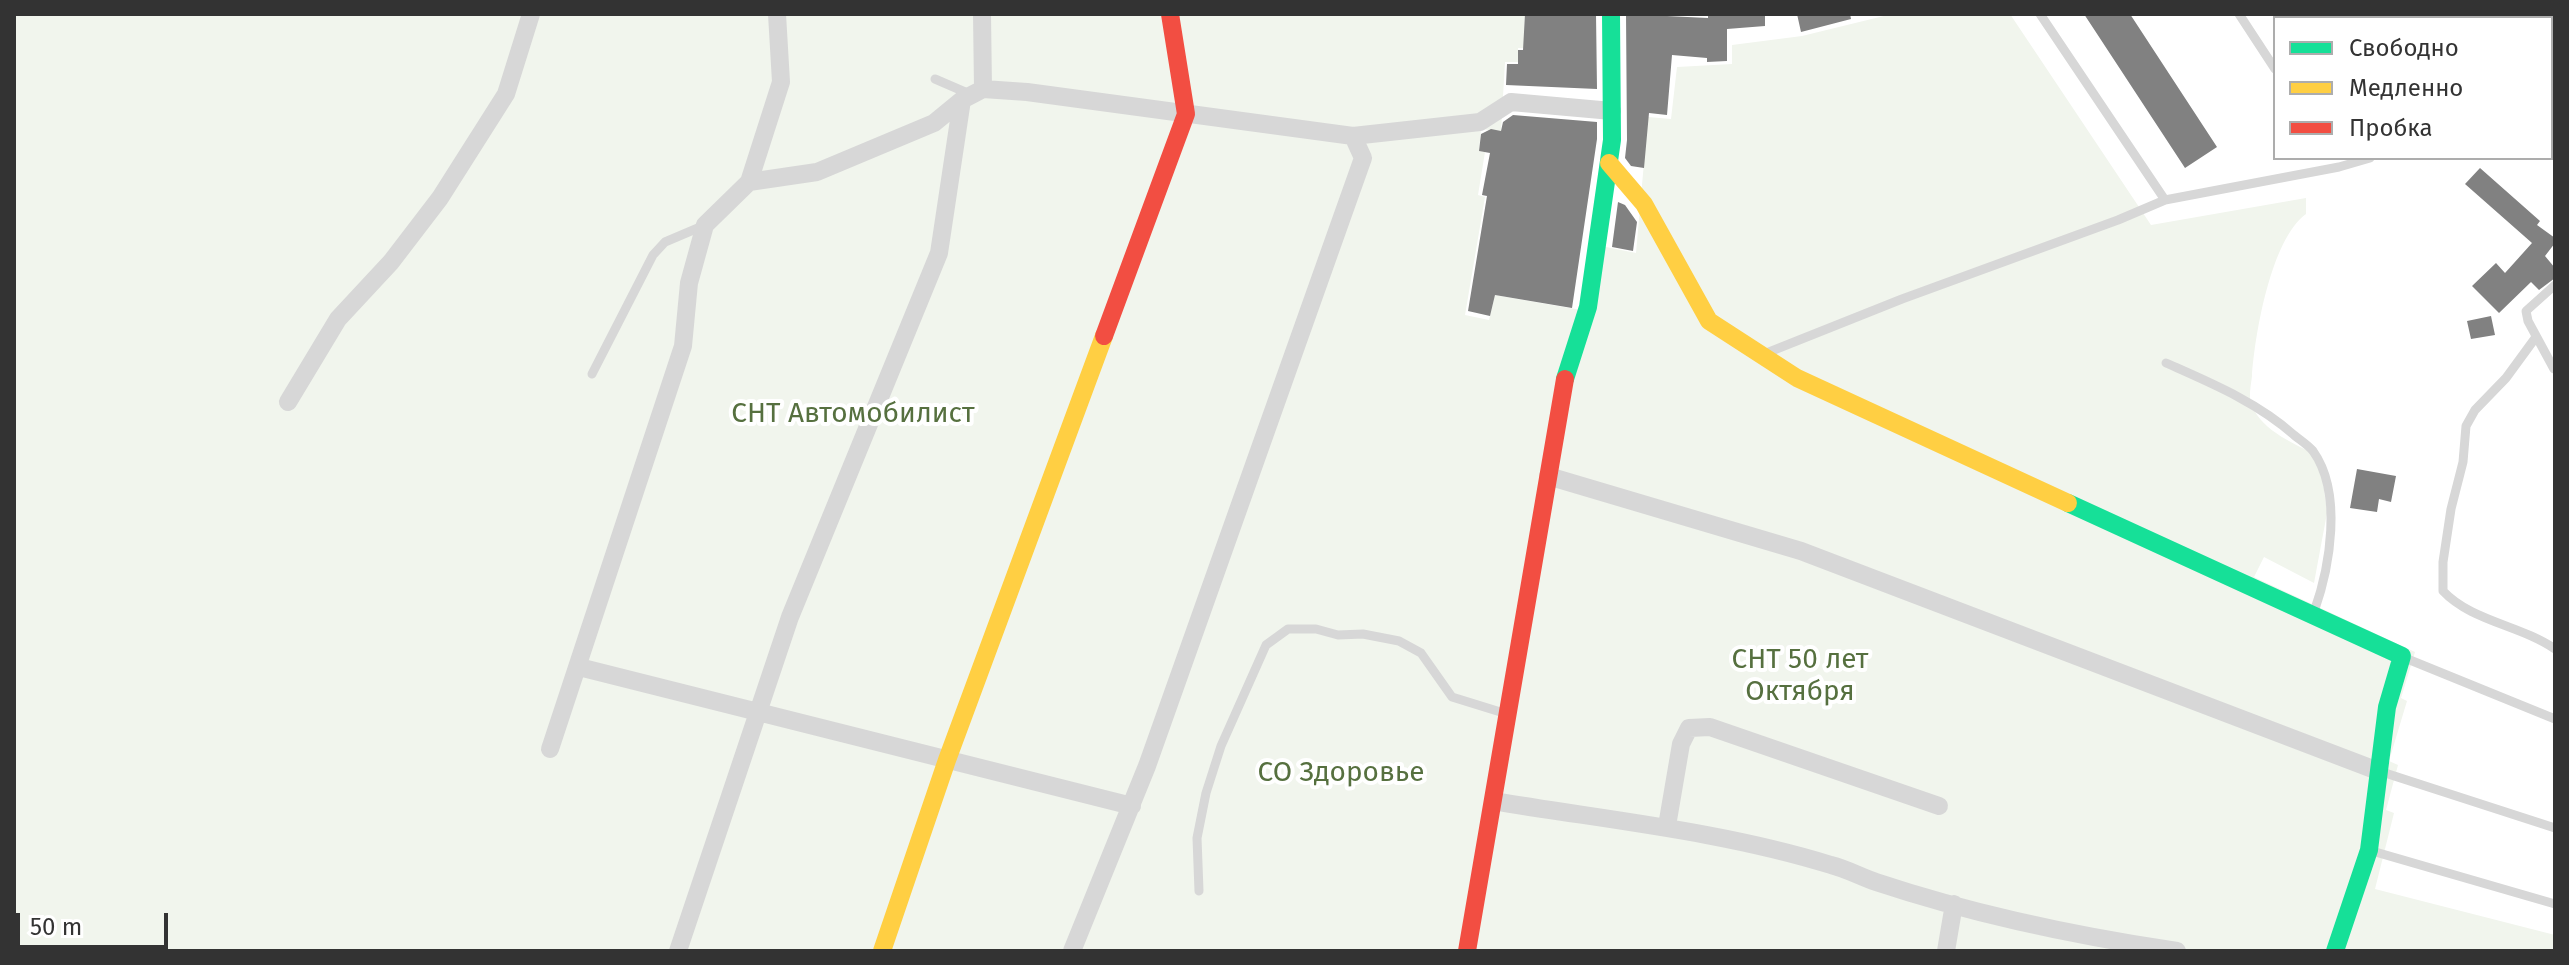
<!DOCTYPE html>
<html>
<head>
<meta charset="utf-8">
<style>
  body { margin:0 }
  #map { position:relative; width:2569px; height:965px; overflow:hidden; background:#fff; font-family:"Fira Sans",sans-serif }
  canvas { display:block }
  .frame { position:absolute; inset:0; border:16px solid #333; pointer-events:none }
  .legend { position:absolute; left:2273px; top:16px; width:280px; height:144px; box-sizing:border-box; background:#fff; border:2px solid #adadad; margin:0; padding:10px 14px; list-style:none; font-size:24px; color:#333 }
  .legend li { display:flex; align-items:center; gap:16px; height:40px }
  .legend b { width:40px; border:2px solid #adadad }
  .scale { position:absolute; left:16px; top:913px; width:152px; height:36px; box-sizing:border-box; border:4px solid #333; border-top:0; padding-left:10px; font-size:24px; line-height:28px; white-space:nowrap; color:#333; -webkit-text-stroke:6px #fff; paint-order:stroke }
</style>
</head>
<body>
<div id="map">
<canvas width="2569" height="965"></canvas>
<div class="frame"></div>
<ul class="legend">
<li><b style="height:10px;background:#16e098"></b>Свободно</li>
<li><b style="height:10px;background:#ffcf43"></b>Медленно</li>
<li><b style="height:10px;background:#f24e42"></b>Пробка</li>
</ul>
<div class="scale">50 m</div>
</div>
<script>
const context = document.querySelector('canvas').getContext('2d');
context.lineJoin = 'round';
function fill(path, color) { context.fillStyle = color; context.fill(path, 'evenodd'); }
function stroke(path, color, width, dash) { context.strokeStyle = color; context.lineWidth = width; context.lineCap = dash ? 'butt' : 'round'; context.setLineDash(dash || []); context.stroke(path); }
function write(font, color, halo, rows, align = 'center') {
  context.font = font + ' "Fira Sans",sans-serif'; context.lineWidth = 8; context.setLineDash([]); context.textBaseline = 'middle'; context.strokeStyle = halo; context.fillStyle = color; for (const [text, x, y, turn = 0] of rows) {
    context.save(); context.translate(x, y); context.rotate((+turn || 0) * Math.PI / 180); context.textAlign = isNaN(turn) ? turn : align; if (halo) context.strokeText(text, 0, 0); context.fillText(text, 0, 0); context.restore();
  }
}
fill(new Path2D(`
  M 14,14 L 1525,14 L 1524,48 L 1518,48 L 1518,62 L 1505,62 L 1501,131 L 1481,129 L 1479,151 L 1485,152 L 1478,195 L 1485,197 L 1465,315 L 1489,320 L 1495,295 L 1581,310 L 1591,244 L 1636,253 L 1648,117 L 1671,119 L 1677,67 L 1732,64 L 1732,45 L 1802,36 L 1892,14 L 2010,14 L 2151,225 L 2306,198 L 2306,214 C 2271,239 2255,334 2252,376 C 2251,385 2248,398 2252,406 C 2263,432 2296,444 2320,457 L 2327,513 L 2314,583 L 2264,557 L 2254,577 L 2415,652 L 2401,698 L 2407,701 L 2389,761 L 2398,765 L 2386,810 L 2394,813 L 2375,889 L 2555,935 L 2555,951 L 14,951 Z`), '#f1f5ed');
fill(new Path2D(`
  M 1525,14 L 1596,14 L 1597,89 L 1506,85 L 1507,64 L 1518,64 L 1518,50 L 1523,50 Z
  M 1626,14 L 1708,18 L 1708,14 L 1765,14 L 1765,26 L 1727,29 L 1727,61 L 1707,62 L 1707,58 L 1672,55 L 1667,115 L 1649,113 L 1644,168 L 1631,166 L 1625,158 L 1627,140 Z
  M 1797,14 L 1850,14 L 1851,19 L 1801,32 Z
  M 2084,14 L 2130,14 L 2217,147 L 2185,168 Z
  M 1513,115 L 1597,122 L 1597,139 L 1572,308 L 1495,295 L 1490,316 L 1468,311 L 1487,196 L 1482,195 L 1490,153 L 1479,151 L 1481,134 L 1491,129 L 1501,131 L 1503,122 Z
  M 2480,168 L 2540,221 L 2537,225 L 2555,238 L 2555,243 L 2545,256 L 2555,268 L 2555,278 L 2539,290 L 2531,282 L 2499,313 L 2472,286 L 2496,263 L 2505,273 L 2532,243 L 2465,184 Z
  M 1618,202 L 1625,205 L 1637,222 L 1633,251 L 1612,247 Z
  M 2491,316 L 2495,335 L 2471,339 L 2467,321 Z
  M 2357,469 L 2396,476 L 2391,502 L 2379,499 L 2377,512 L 2350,508 Z`), '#818181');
stroke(new Path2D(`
  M 2040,14 L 2165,200 L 2339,167 L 2370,158
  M 2239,14 L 2275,69
  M 2406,14 L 2408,18
  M 935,79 L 972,95
  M 2551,107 L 2555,106
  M 2536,337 L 2506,378 L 2475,410 L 2466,426 L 2463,462 L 2451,509 L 2443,562 L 2443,591 C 2471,621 2520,625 2555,649
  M 1764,354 L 1902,299 L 2118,220 L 2165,200
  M 2166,363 C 2211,383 2257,402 2294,435 C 2300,440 2308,445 2313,451 C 2343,493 2330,567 2314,612
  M 2554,369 L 2528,321 L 2526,311 L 2555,285
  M 592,374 L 653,255 L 665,242 L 705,225
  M 2405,658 L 2555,719
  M 2382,772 L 2555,828
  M 2372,851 L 2555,904
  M 1199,891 L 1197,838 L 1206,793 L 1221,746 L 1266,645 L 1288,629 L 1316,629 L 1338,635 L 1363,634 L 1399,641 L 1421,653 L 1452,697 L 1507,714`), '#d7d7d7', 9);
stroke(new Path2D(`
  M 982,14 L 983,89
  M 749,182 L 817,172 L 934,123 L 962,100 L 983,89 L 1027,92 L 1353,136 L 1480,122 L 1511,102 L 1612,111
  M 288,402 L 338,319 L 391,262 L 440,198 L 506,94 L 531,14
  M 1548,476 L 1801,551 L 2378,771
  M 579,667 L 1132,806
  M 550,749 L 683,346 L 689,283 L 705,225 L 749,182 L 781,82 L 777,14
  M 1493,801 C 1606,820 1721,831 1831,865 C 1847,869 1861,877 1876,882 C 1972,914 2077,936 2177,951
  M 1667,826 L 1681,744 L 1689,728 L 1710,727 L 1939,806
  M 678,951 L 790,617 L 939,253 L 962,100
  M 1072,951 L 1147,766 L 1363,158 L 1353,136
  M 1946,951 L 1954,904`), '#d7d7d7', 18);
stroke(new Path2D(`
  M 1565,379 L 1588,307 L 1612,140 L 1611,14
  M 2068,503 L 2402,656 L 2387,707 L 2369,850 L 2335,951`), '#16e098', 18);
stroke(new Path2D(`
  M 1609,163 L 1644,204 L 1709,321 L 1797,378 L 2068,503
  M 882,951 L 947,760 L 1104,336`), '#ffcf43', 18);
stroke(new Path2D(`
  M 1104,336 L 1186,114 L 1170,14
  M 1467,951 L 1565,379`), '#f24e42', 18);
write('28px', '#56703f', '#fff', [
  ["СНТ Автомобилист",853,414],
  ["СНТ 50 лет",1800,660],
  ["Октября",1800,692],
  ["СО Здоровье",1341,773]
]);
</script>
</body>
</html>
